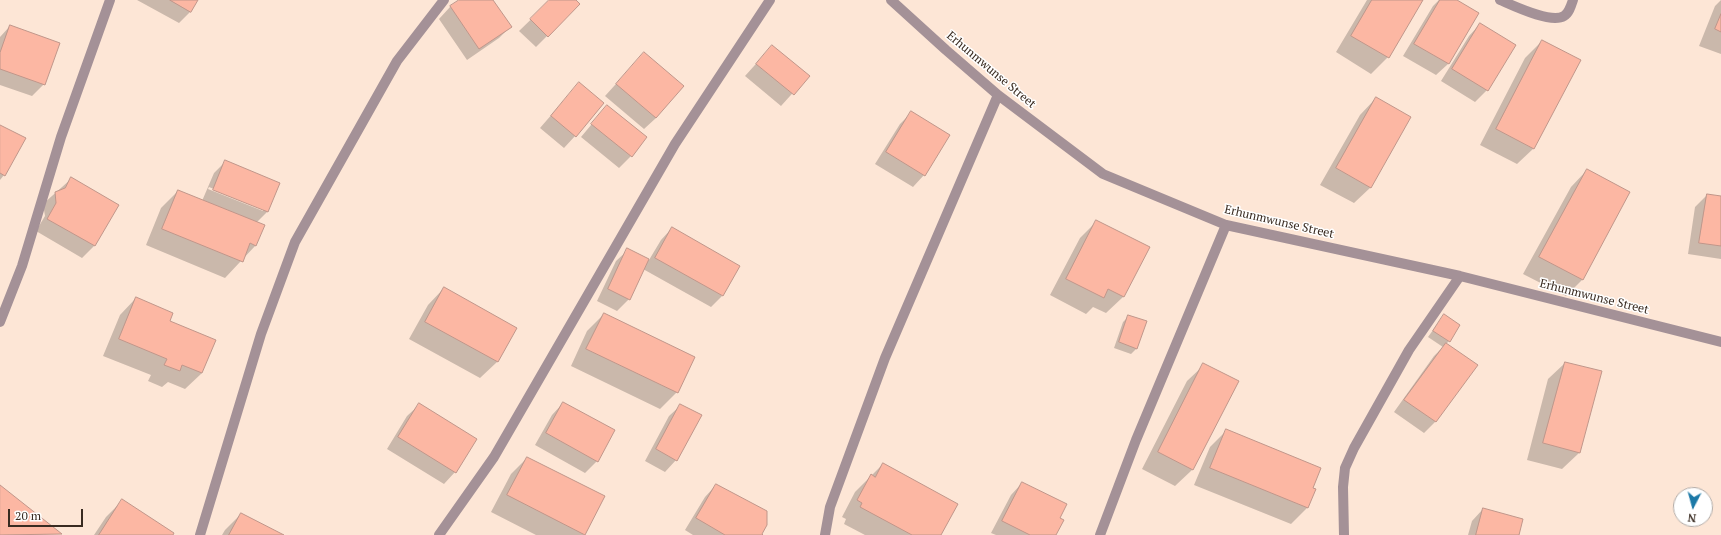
<!DOCTYPE html>
<html>
<head>
<meta charset="utf-8">
<style>
  body { margin:0 }
  #map { position:relative; width:1721px; height:535px; overflow:hidden; background:#fde6d6; font-family:"PT Serif",serif }
  canvas { display:block }
  .north { position:absolute; left:1673px; top:487px; width:40px; height:40px; box-sizing:border-box; background:#fff; border:1px solid #b0aaa6; border-radius:50%; rotate:186deg; font-size:11px; font-weight:700; line-height:16px; text-align:center; color:#392b21 }
  .north::after { content:''; display:block; margin:auto; width:14px; height:18px; background:#1c79a7; clip-path:polygon(50% 0,100% 100%,50% 72%,0 100%) }
  .scale { position:absolute; left:8px; top:509px; width:75px; height:18px; box-sizing:border-box; border:2px solid #392b21; border-top:0; padding-left:5px; font-size:12px; line-height:14px; white-space:nowrap; color:#392b21; -webkit-text-stroke:3px #fff; paint-order:stroke }
</style>
</head>
<body>
<div id="map">
<canvas width="1721" height="535"></canvas>
<div class="north">N</div>
<div class="scale">20 m</div>
</div>
<script>
const context = document.querySelector('canvas').getContext('2d');
context.lineJoin = 'round';
function fill(path, color) { context.fillStyle = color; context.fill(path, 'evenodd'); }
function stroke(path, color, width, dash) { context.strokeStyle = color; context.lineWidth = width; context.lineCap = dash ? 'butt' : 'round'; context.setLineDash(dash || []); context.stroke(path); }
function write(font, color, halo, rows, align = 'center') {
  context.font = font + ' "PT Serif",serif'; context.lineWidth = 3; context.setLineDash([]); context.textBaseline = 'middle'; context.strokeStyle = halo; context.fillStyle = color; for (const [text, x, y, turn = 0] of rows) {
    context.save(); context.translate(x, y); context.rotate((+turn || 0) * Math.PI / 180); context.textAlign = isNaN(turn) ? turn : align; if (halo) context.strokeText(text, 0, 0); context.fillText(text, 0, 0); context.restore();
  }
}
fill(new Path2D(`
  M 137,0 L 197,0 L 191,11 L 179,23 Z
  M 461,0 L 492,0 L 510,27 L 499,38 L 467,60 L 439,19 L 450,7 Z
  M 551,0 L 574,0 L 579,4 L 536,47 L 519,31 Z
  M 1367,0 L 1422,0 L 1388,57 L 1371,74 L 1336,52 Z
  M 1439,0 L 1455,0 L 1478,13 L 1448,64 L 1436,75 L 1403,56 L 1433,6 Z
  M 1721,0 L 1721,54 L 1699,46 L 1715,6 Z
  M 1480,24 L 1487,90 L 1475,102 L 1441,81 L 1469,36 Z
  M 10,26 L 44,84 L 32,96 L 0,85 L 0,37 Z
  M 1542,41 L 1534,148 L 1517,164 L 1480,145 L 1525,58 Z
  M 772,46 L 808,76 L 781,106 L 745,76 Z
  M 644,53 L 656,118 L 644,129 L 605,96 Z
  M 579,83 L 575,136 L 564,148 L 540,128 Z
  M 1376,98 L 1371,187 L 1354,203 L 1320,185 L 1360,115 Z
  M 607,106 L 631,156 L 619,168 L 581,137 Z
  M 912,112 L 924,175 L 913,187 L 875,164 L 900,124 Z
  M 0,126 L 4,175 L 0,180 Z
  M 225,162 L 278,184 L 267,212 L 256,223 L 256,245 L 225,278 L 146,245 L 161,208 L 178,191 L 202,201 L 214,173 ZM 209,187 L 263,209 L 263,211 L 208,189 Z
  M 1587,170 L 1629,193 L 1582,280 L 1566,296 L 1523,274 L 1571,187 Z
  M 71,179 L 117,205 L 94,246 L 82,258 L 36,231 L 45,216 L 43,204 Z
  M 1707,195 L 1721,197 L 1721,259 L 1688,254 L 1695,207 Z
  M 1097,221 L 1148,247 L 1123,297 L 1106,313 L 1093,307 L 1086,314 L 1050,295 L 1080,238 Z
  M 672,228 L 722,296 L 711,307 L 643,269 L 629,299 L 617,311 L 597,301 L 616,261 L 628,250 L 649,260 L 661,240 Z
  M 444,288 L 516,328 L 497,362 L 480,378 L 409,339 L 428,305 Z
  M 136,298 L 169,321 L 202,373 L 185,389 L 168,382 L 162,387 L 148,381 L 151,375 L 103,356 L 120,315 Z
  M 604,314 L 677,392 L 660,409 L 571,366 L 587,331 Z
  M 1444,315 L 1449,341 L 1446,344 L 1476,366 L 1435,422 L 1424,433 L 1394,412 L 1434,356 L 1443,347 L 1428,337 Z
  M 1129,316 L 1137,348 L 1131,354 L 1114,348 L 1123,322 Z
  M 1565,363 L 1601,372 L 1579,453 L 1562,469 L 1527,460 L 1548,379 Z
  M 1204,365 L 1237,382 L 1192,470 L 1175,486 L 1142,469 L 1187,381 Z
  M 563,403 L 597,461 L 585,473 L 535,445 L 552,415 Z
  M 419,405 L 455,472 L 444,484 L 387,449 L 407,416 Z
  M 681,405 L 676,460 L 665,472 L 645,461 L 669,416 Z
  M 1226,431 L 1308,507 L 1291,524 L 1194,485 L 1210,447 Z
  M 527,458 L 584,534 L 583,535 L 536,535 L 491,512 L 511,474 Z
  M 883,464 L 940,535 L 865,535 L 844,524 L 846,519 L 842,517 L 855,492 Z
  M 1022,483 L 1058,518 L 1055,535 L 996,535 L 991,533 L 1011,495 Z
  M 716,485 L 762,535 L 693,535 L 685,530 L 705,497 Z
  M 0,487 L 61,534 L 0,535 Z
  M 122,501 L 172,535 L 94,535 L 106,517 Z
  M 1483,509 L 1518,535 L 1468,535 L 1472,521 Z
  M 241,514 L 282,535 L 222,535 L 225,530 Z`), '#0003');
const building = new Path2D(`
  M 170,0 L 198,0 L 191,12 Z
  M 459,0 L 493,0 L 512,27 L 479,49 L 450,6 Z
  M 549,0 L 576,0 L 580,4 L 548,37 L 530,19 Z
  M 1372,0 L 1423,0 L 1389,58 L 1351,36 Z
  M 1440,0 L 1457,0 L 1479,13 L 1449,64 L 1414,44 Z
  M 1721,14 L 1721,32 L 1715,29 Z
  M 1480,23 L 1516,45 L 1488,91 L 1452,69 Z
  M 10,25 L 60,43 L 45,85 L 0,69 L 0,53 Z
  M 1542,40 L 1581,60 L 1534,149 L 1496,129 Z
  M 772,45 L 810,76 L 794,95 L 756,64 Z
  M 644,52 L 684,86 L 656,118 L 616,84 Z
  M 579,82 L 604,103 L 576,137 L 551,116 Z
  M 1376,97 L 1411,117 L 1371,188 L 1336,168 Z
  M 607,105 L 647,137 L 632,157 L 591,124 Z
  M 911,111 L 950,135 L 925,176 L 886,152 Z
  M 0,125 L 26,138 L 5,176 L 0,173 Z
  M 225,160 L 280,183 L 268,212 L 213,190 Z
  M 1587,169 L 1630,192 L 1583,280 L 1539,257 Z
  M 71,177 L 119,205 L 95,246 L 47,219 L 56,203 L 55,192 L 65,188 Z
  M 178,190 L 265,225 L 256,246 L 250,243 L 243,262 L 162,229 Z
  M 1707,194 L 1721,196 L 1721,246 L 1699,243 Z
  M 1096,220 L 1150,247 L 1124,297 L 1108,289 L 1104,298 L 1066,279 Z
  M 672,227 L 740,266 L 723,296 L 655,258 Z
  M 627,248 L 649,259 L 630,300 L 608,289 Z
  M 444,287 L 517,328 L 498,362 L 425,322 Z
  M 136,297 L 173,313 L 170,321 L 216,340 L 202,373 L 182,365 L 180,371 L 164,365 L 167,359 L 119,339 Z
  M 604,313 L 695,357 L 678,393 L 586,349 Z
  M 1444,314 L 1460,325 L 1450,342 L 1433,331 Z
  M 1128,315 L 1147,321 L 1137,349 L 1119,342 Z
  M 1446,343 L 1478,365 L 1436,422 L 1404,400 Z
  M 1565,362 L 1602,371 L 1580,453 L 1543,443 Z
  M 1203,363 L 1239,381 L 1193,470 L 1158,452 Z
  M 563,402 L 615,430 L 598,462 L 546,433 Z
  M 419,403 L 477,439 L 456,473 L 398,437 Z
  M 680,404 L 702,415 L 677,461 L 656,449 Z
  M 1226,429 L 1321,468 L 1313,488 L 1316,489 L 1308,508 L 1210,468 Z
  M 527,457 L 605,496 L 585,535 L 507,495 Z
  M 883,463 L 958,504 L 941,535 L 912,535 L 860,507 L 862,503 L 857,500 L 871,474 L 875,477 Z
  M 1022,482 L 1067,504 L 1060,518 L 1064,520 L 1056,535 L 1030,535 L 1002,521 Z
  M 716,484 L 767,511 L 767,525 L 762,534 L 763,535 L 725,535 L 696,518 Z
  M 0,485 L 62,534 L 0,535 Z
  M 122,499 L 174,533 L 173,535 L 99,535 Z
  M 1483,508 L 1523,519 L 1519,535 L 1476,535 Z
  M 241,513 L 284,535 L 229,535 Z`);
fill(building, '#fcb7a3');
stroke(building, '#c0968a', 1);
stroke(new Path2D(`
  M 891,0 L 946,50 L 998,95 L 1103,174 L 1226,225 L 1460,276 L 1721,342
  M 1500,0 C 1514,6 1551,24 1564,16 C 1569,13 1571,6 1573,0
  M 0,322 L 22,266 L 61,137 L 110,0
  M 200,535 L 261,334 L 295,242 L 397,61 L 444,0
  M 439,535 L 494,457 L 675,144 L 770,0
  M 825,535 L 830,507 L 885,358 L 998,95
  M 1100,535 L 1136,440 L 1226,225
  M 1344,535 L 1343,487 L 1345,468 L 1354,448 L 1409,350 L 1460,276`), '#a49197', 10);
write('12px', '#392b21', '#fff', [
  ["Erhunmwunse Street",991,70,40],
  ["Erhunmwunse Street",1279,222,13],
  ["Erhunmwunse Street",1594,297,14]
]);
</script>
</body>
</html>
